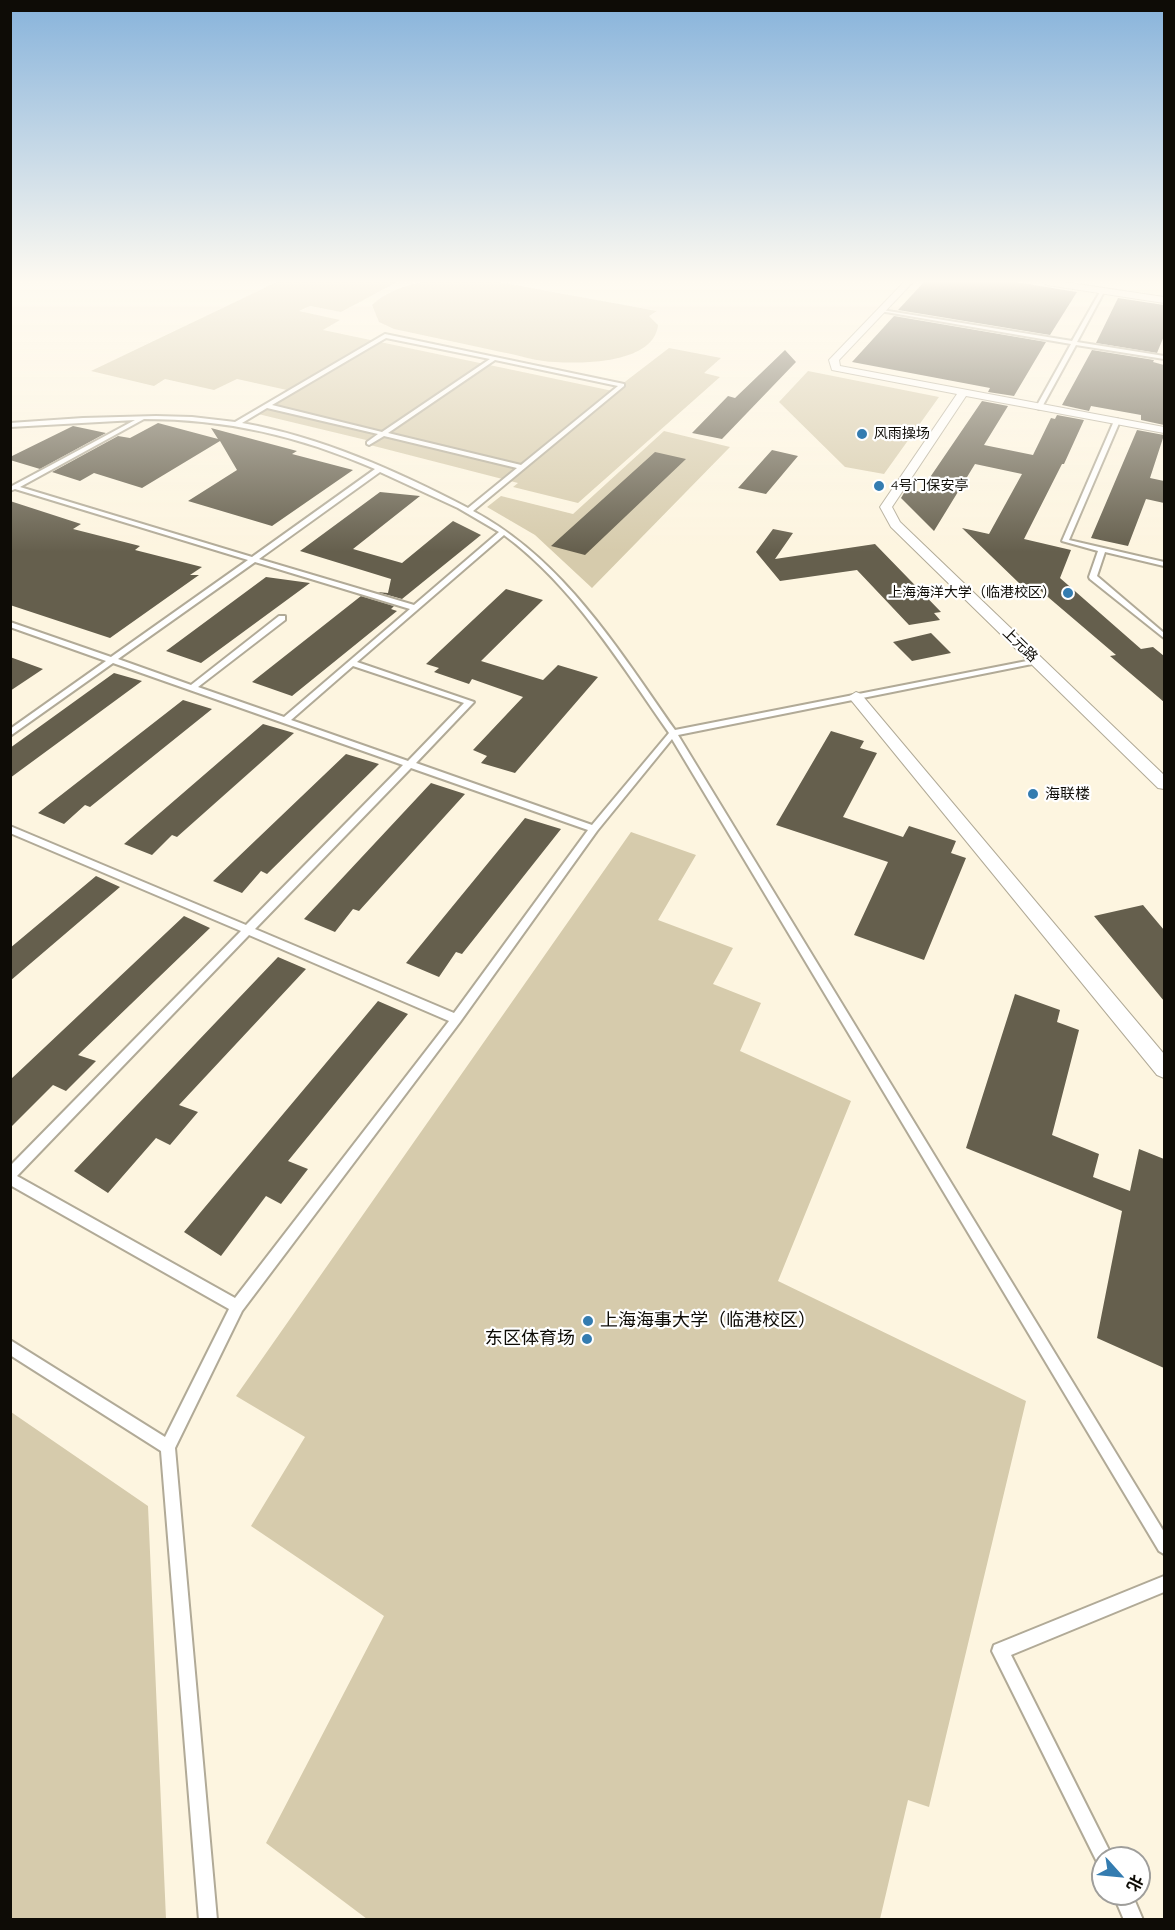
<!DOCTYPE html>
<html>
<head>
<meta charset="utf-8">
<style>
  body { margin:0 }
  #map { position:relative; width:1175px; height:1930px; overflow:hidden; background:#fdf5e0; font-family:Quicksand,"Noto Sans SC",sans-serif }
  canvas { display:block }
  .frame { position:absolute; inset:0; border:12px solid #0e0c06; pointer-events:none }
  .north { position:absolute; left:1091px; top:1846px; width:60px; height:60px; box-sizing:border-box; background:#fff; border:2px solid #9f9e9b; border-radius:50%; rotate:117deg; font-size:16px; font-weight:700; line-height:24px; text-align:center; color:#0e0c06 }
  .north::after { content:''; display:block; margin:auto; width:21px; height:27px; background:#347cb0; clip-path:polygon(50% 0,100% 100%,50% 72%,0 100%) }
</style>
</head>
<body>
<div id="map">
<canvas width="1175" height="1930"></canvas>
<div class="frame"></div>
<div class="north">北</div>
</div>
<script>
const context = document.querySelector('canvas').getContext('2d');
context.lineJoin = 'round';
function fill(path, color) { context.fillStyle = color; context.fill(path, 'evenodd'); }
function stroke(path, color, width, dash) { context.strokeStyle = color; context.lineWidth = width; context.lineCap = dash ? 'butt' : 'round'; context.setLineDash(dash || []); context.stroke(path); }
function write(font, color, halo, rows, align = 'center') {
  context.font = font + ' Quicksand,"Noto Sans SC",sans-serif'; context.lineWidth = 4.5; context.setLineDash([]); context.textBaseline = 'middle'; context.strokeStyle = halo; context.fillStyle = color; for (const [text, x, y, turn = 0] of rows) {
    context.save(); context.translate(x, y); context.rotate((+turn || 0) * Math.PI / 180); context.textAlign = isNaN(turn) ? turn : align; if (halo) context.strokeText(text, 0, 0); context.fillText(text, 0, 0); context.restore();
  }
}
fill(new Path2D(`
  M 277,282 L 397,282 L 341,312 L 310,306 L 299,311 L 340,320 L 323,330 L 613,391 L 669,348 L 721,358 L 704,373 L 720,377 L 578,503 L 513,487 L 518,483 L 370,445 L 366,440 L 258,414 L 296,392 L 237,379 L 214,390 L 165,379 L 154,386 L 91,371 Z
  M 422,282 L 498,282 L 657,311 L 649,316 L 658,325 C 654,363 585,364 555,362 C 538,362 519,355 501,352 C 466,344 430,337 394,329 L 379,322 L 372,305 C 387,291 402,287 422,282 Z
  M 808,371 L 939,397 L 884,474 L 845,467 L 779,402 Z
  M 664,431 L 730,447 L 592,588 L 535,535 L 487,507 L 501,496 L 573,514 Z
  M 631,832 L 696,855 L 658,920 L 733,948 L 713,984 L 761,1003 L 740,1051 L 851,1101 L 778,1281 L 1026,1401 L 929,1807 L 908,1800 L 880,1919 L 367,1919 L 266,1843 L 384,1616 L 251,1526 L 305,1437 L 236,1396 Z
  M 11,1412 L 148,1506 L 166,1919 L 11,1919 Z`), '#d6cbac');
fill(new Path2D(`
  M 924,282 L 1015,282 L 1077,292 L 1050,335 L 898,310 Z
  M 1118,298 L 1164,305 L 1164,336 L 1157,353 L 1096,343 Z
  M 894,316 L 1046,342 L 1014,396 L 988,392 L 990,388 L 852,362 Z
  M 785,350 L 796,362 L 722,439 L 692,433 L 728,396 L 735,398 Z
  M 1092,350 L 1154,360 L 1153,362 L 1164,365 L 1164,425 L 1141,420 L 1141,415 L 1091,406 L 1089,411 L 1062,405 Z
  M 982,401 L 1008,406 L 984,445 L 1033,455 L 1051,418 L 1055,419 L 1057,415 L 1084,420 L 1064,464 L 1062,464 L 1024,539 L 1071,550 L 1060,578 L 1141,649 L 1153,647 L 1164,656 L 1164,702 L 1110,656 L 1116,655 L 1035,586 L 1019,583 L 962,528 L 989,534 L 1022,474 L 975,464 L 934,531 L 901,498 L 907,488 L 920,492 Z
  M 158,423 L 218,439 L 211,428 L 297,451 L 292,454 L 353,470 L 272,526 L 188,501 L 237,470 L 220,441 L 142,488 L 94,473 L 80,481 L 52,472 L 118,436 L 130,438 Z
  M 73,426 L 106,433 L 40,469 L 10,460 L 10,457 Z
  M 1137,430 L 1164,435 L 1150,478 L 1164,481 L 1164,503 L 1146,499 L 1128,546 L 1091,538 Z
  M 772,450 L 798,456 L 766,494 L 738,488 Z
  M 655,452 L 686,459 L 585,555 L 551,546 Z
  M 380,492 L 420,496 L 353,549 L 402,563 L 453,521 L 481,535 L 402,599 L 377,592 L 388,593 L 391,579 L 300,551 Z
  M 10,501 L 81,524 L 73,529 L 140,546 L 135,550 L 202,567 L 190,575 L 199,575 L 110,638 L 10,605 Z
  M 773,529 L 793,533 L 775,559 L 875,544 L 941,612 L 934,613 L 940,620 L 909,625 L 857,570 L 780,581 L 756,552 Z
  M 266,577 L 310,583 L 201,663 L 166,651 Z
  M 506,589 L 543,600 L 481,661 L 543,680 L 558,665 L 598,677 L 515,773 L 481,763 L 487,756 L 473,750 L 523,697 L 472,679 L 469,684 L 434,672 L 439,668 L 426,664 Z
  M 361,596 L 394,606 L 391,609 L 397,611 L 292,696 L 252,682 Z
  M 931,633 L 951,653 L 912,661 L 893,642 Z
  M 10,657 L 43,669 L 10,691 Z
  M 114,673 L 142,681 L 10,778 L 10,748 Z
  M 183,700 L 212,709 L 90,807 L 85,805 L 64,824 L 38,813 Z
  M 263,724 L 294,733 L 177,837 L 172,835 L 152,855 L 124,844 Z
  M 831,731 L 864,741 L 860,748 L 877,753 L 843,817 L 903,837 L 909,826 L 956,841 L 951,853 L 966,858 L 924,960 L 854,935 L 888,862 L 776,825 Z
  M 346,754 L 379,764 L 267,874 L 261,871 L 242,893 L 213,881 Z
  M 431,783 L 465,794 L 359,911 L 353,909 L 335,932 L 304,919 Z
  M 525,818 L 561,829 L 462,954 L 456,952 L 439,977 L 406,963 Z
  M 96,876 L 120,887 L 10,981 L 10,948 Z
  M 1143,905 L 1164,930 L 1164,1001 L 1094,916 Z
  M 184,916 L 210,928 L 78,1055 L 96,1061 L 66,1091 L 53,1085 L 10,1128 L 10,1080 Z
  M 278,957 L 306,969 L 179,1105 L 198,1112 L 170,1145 L 156,1138 L 108,1193 L 74,1171 Z
  M 1015,994 L 1060,1010 L 1057,1022 L 1079,1030 L 1052,1135 L 1099,1154 L 1093,1177 L 1130,1191 L 1139,1149 L 1164,1159 L 1164,1368 L 1097,1338 L 1122,1211 L 966,1148 Z
  M 378,1001 L 408,1014 L 288,1161 L 308,1169 L 281,1204 L 266,1196 L 221,1256 L 184,1232 Z`), '#655f4d');
const service = new Path2D(`
  M 1103,289 L 1105,290 L 1077,342 L 1164,356 L 1164,359 L 1076,345 L 1042,407 L 1039,409 L 1036,407 L 1071,344 L 880,311 L 882,310 L 1072,341 L 1101,290 Z
  M 385,334 L 624,384 L 624,386 L 473,511 C 563,559 618,649 675,730 L 1037,659 L 1041,661 L 1037,663 L 678,735 L 1164,1532 L 1164,1554 L 1159,1551 L 672,739 L 597,831 L 460,1022 L 242,1311 L 175,1448 L 217,1920 L 199,1920 L 161,1451 L 10,1355 L 10,1340 L 165,1437 L 229,1309 L 10,1185 L 10,1166 L 241,931 L 10,833 L 10,826 L 246,925 L 403,765 L 113,663 L 10,736 L 10,729 L 106,661 L 10,627 L 10,622 L 111,657 L 248,560 L 15,489 L 10,491 L 12,486 L 135,420 L 10,427 L 10,423 L 83,418 L 156,416 L 192,417 L 235,422 ZM 386,338 L 490,359 L 382,432 L 272,405 ZM 495,360 L 618,386 L 521,465 L 388,433 ZM 267,408 L 378,434 L 367,442 L 367,444 L 369,445 L 384,436 L 517,468 L 468,508 C 397,471 321,437 242,423 ZM 144,419 C 227,419 299,436 375,469 L 252,557 L 20,487 ZM 380,472 L 458,508 L 499,532 L 414,605 L 259,559 ZM 504,535 C 573,586 620,663 669,733 L 592,825 L 416,763 L 474,702 L 357,662 ZM 255,562 L 410,609 L 284,717 L 198,687 L 285,620 L 285,616 L 279,616 L 191,685 L 118,659 ZM 353,666 L 464,703 L 408,761 L 291,720 ZM 411,768 L 588,830 L 454,1013 L 255,929 ZM 249,935 L 449,1021 L 235,1298 L 17,1176 Z
  M 1117,419 L 1120,421 L 1069,540 L 1164,562 L 1164,566 L 1105,552 L 1097,576 L 1164,633 L 1164,638 L 1090,579 L 1089,577 L 1098,551 L 1062,541 L 1114,421 Z
  M 1164,1576 L 1164,1592 L 1011,1655 L 1110,1852 L 1113,1858 L 1103,1858 L 1103,1867 L 1098,1864 L 992,1651 L 994,1645 Z
  M 1113,1894 L 1132,1894 L 1143,1920 L 1124,1920 Z`);
const minor = new Path2D(`
  M 904,282 L 913,282 L 839,360 L 840,366 L 1164,427 L 1164,433 L 966,396 L 892,507 L 900,522 L 1164,775 L 1164,789 L 1158,788 L 891,527 L 880,507 L 957,394 L 832,370 L 829,360 Z
  M 1043,282 L 1063,282 L 1164,297 L 1164,303 L 1047,285 Z
  M 856,692 L 861,694 L 1164,1054 L 1164,1078 L 1157,1075 L 851,700 L 848,697 Z`);
stroke(service, '#b1aa97', 4);
stroke(minor, '#b1aa97', 2);
fill(service, '#fff');
fill(minor, '#fff');
const sky = context.createLinearGradient(0, 0, 0, 552);
sky.addColorStop(0, '#87b3db');
sky.addColorStop(0.51, '#fefaf1');
sky.addColorStop(1, '#fefaf100');
context.fillStyle = sky;
context.fillRect(0, 0, 1175, 552);
for (const [x, y, r, color] of [
  [862,434,6,"#347cb0"],
  [879,486,6,"#347cb0"],
  [1068,593,6,"#347cb0"],
  [1033,794,6,"#347cb0"],
  [588,1321,6,"#347cb0"],
  [587,1339,6,"#347cb0"]
]) { const dot = new Path2D(); dot.arc(x, y, r, 0, 2 * Math.PI); context.fillStyle = color; context.fill(dot); stroke(dot, '#fff', 2); }
write('14px', '#0e0c06', '#fff', [
  ["风雨操场",874,434],
  ["4号门保安亭",891,486],
  ["上海海洋大学（临港校区）",1056,593,"right"]
], 'left');
write('14px', '#0e0c06', '#fff', [
  ["上元路",1020,645,44]
]);
write('15px', '#0e0c06', '#fff', [
  ["海联楼",1045,794]
], 'left');
write('18px', '#0e0c06', '#fff', [
  ["上海海事大学（临港校区）",600,1321],
  ["东区体育场",575,1339,"right"]
], 'left');
</script>
</body>
</html>
